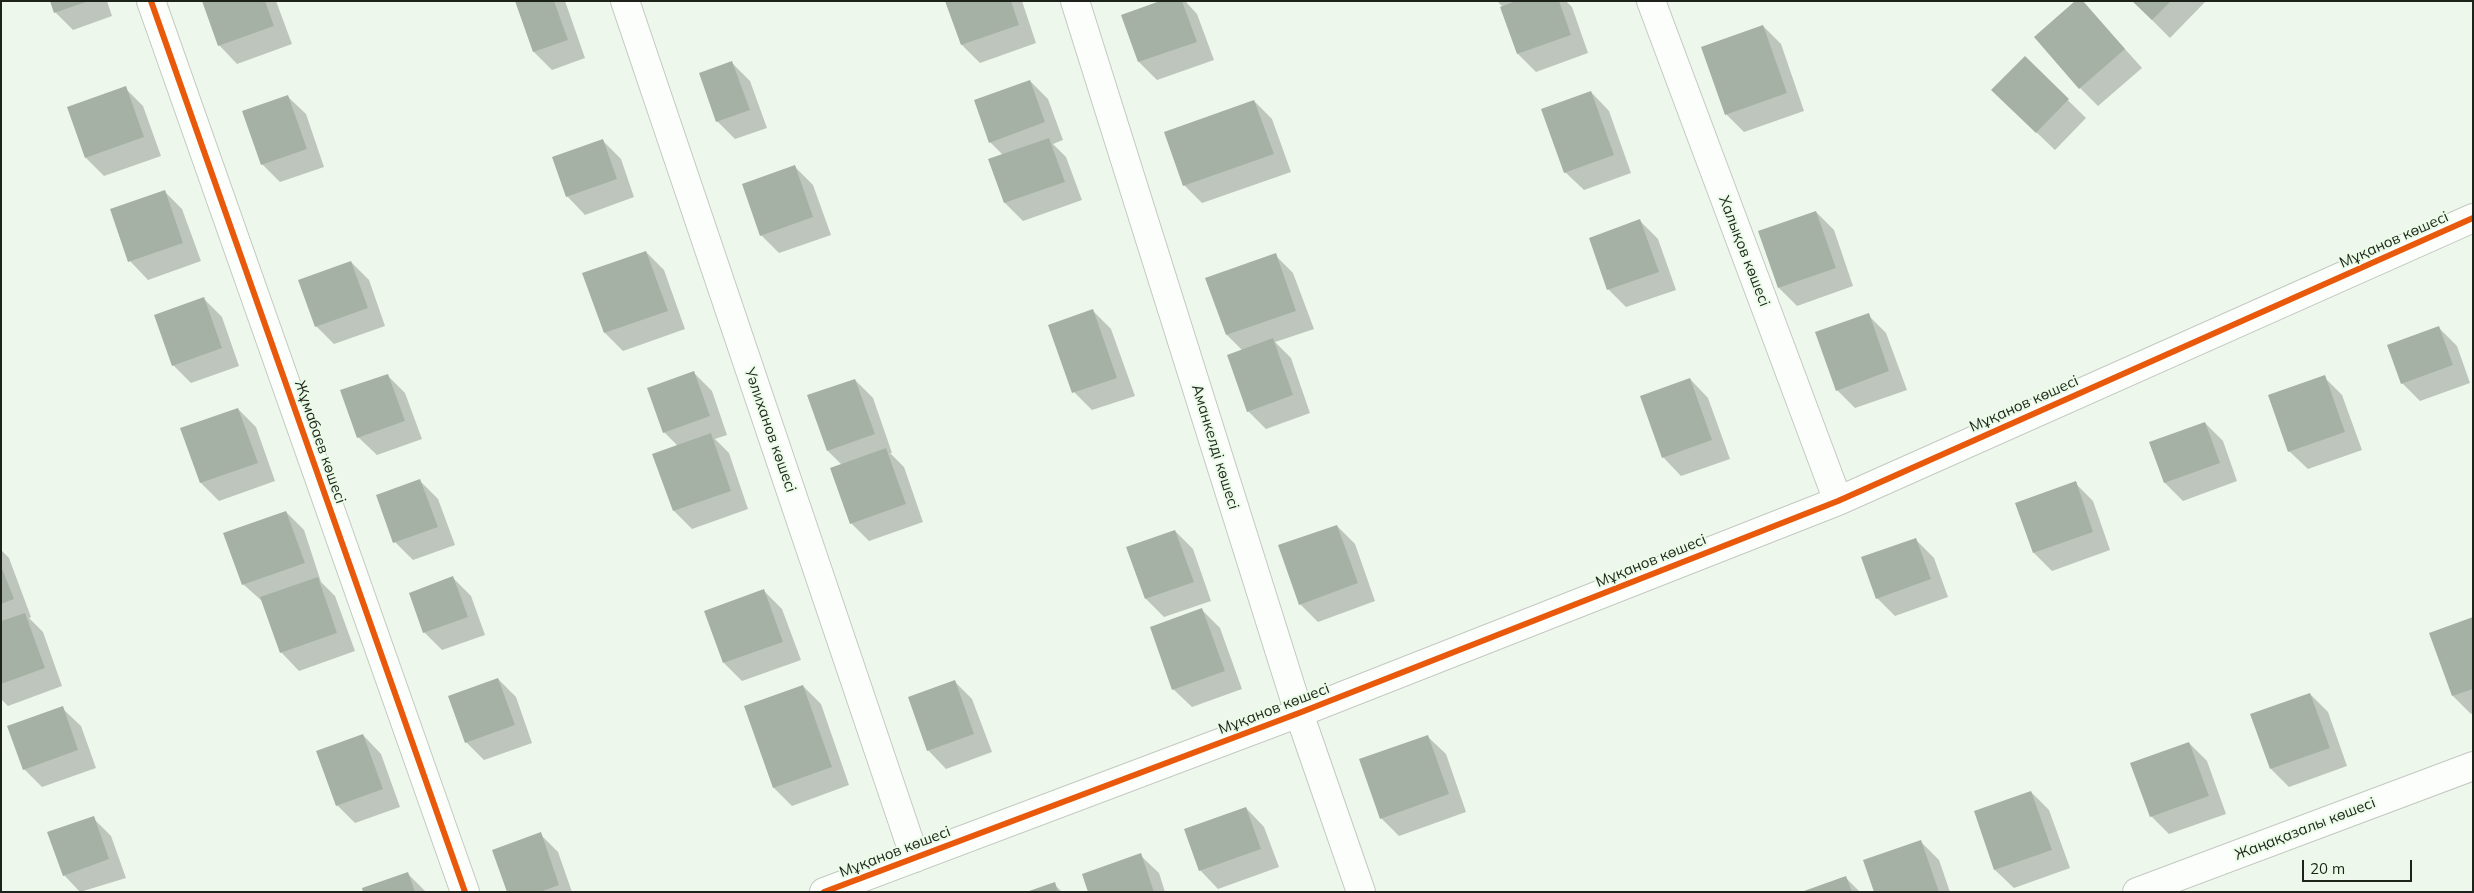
<!DOCTYPE html>
<html>
<head>
<meta charset="utf-8">
<style>
  body { margin:0 }
  #map { position:relative; width:2474px; height:893px; overflow:hidden; background:#eef7ec; font-family:Mulish,sans-serif }
  canvas { display:block }
  .frame { position:absolute; inset:0; border:2px solid #1d231b; pointer-events:none }
  .scale { position:absolute; left:2302px; top:860px; width:110px; height:22px; box-sizing:border-box; border:2px solid #1d231b; border-top:0; padding-left:6px; font-size:15px; line-height:18px; white-space:nowrap; color:#1d231b; -webkit-text-stroke:4px #eafce7; paint-order:stroke }
</style>
</head>
<body>
<div id="map">
<canvas width="2474" height="893"></canvas>
<div class="frame"></div>
<div class="scale">20 m</div>
</div>
<script>
const context = document.querySelector('canvas').getContext('2d');
context.lineJoin = 'round';
function fill(path, color) { context.fillStyle = color; context.fill(path, 'evenodd'); }
function stroke(path, color, width, dash) { context.strokeStyle = color; context.lineWidth = width; context.lineCap = dash ? 'butt' : 'round'; context.setLineDash(dash || []); context.stroke(path); }
function write(font, color, halo, rows, align = 'center') {
  context.font = font + ' Mulish,sans-serif'; context.lineWidth = 4; context.setLineDash([]); context.textBaseline = 'middle'; context.strokeStyle = halo; context.fillStyle = color; for (const [text, x, y, turn = 0] of rows) {
    context.save(); context.translate(x, y); context.rotate((+turn || 0) * Math.PI / 180); context.textAlign = isNaN(turn) ? turn : align; if (halo) context.strokeText(text, 0, 0); context.fillText(text, 0, 0); context.restore();
  }
}
fill(new Path2D(`
  M 51,1 L 107,1 L 112,16 L 73,30 L 55,12 Z
  M 206,1 L 276,1 L 292,44 L 237,64 L 219,45 Z
  M 516,1 L 565,1 L 585,58 L 552,70 L 534,52 Z
  M 946,1 L 1022,1 L 1036,43 L 980,63 L 962,45 Z
  M 1164,1 L 1185,1 L 1197,14 L 1214,60 L 1157,80 L 1139,62 L 1122,16 Z
  M 1497,1 L 1566,1 L 1572,7 L 1588,53 L 1536,72 L 1518,54 L 1503,7 Z
  M 2082,1 L 2142,68 L 2098,106 L 2080,88 Z
  M 2133,1 L 2204,1 L 2205,2 L 2170,38 Z
  M 1763,26 L 1781,44 L 1804,111 L 1744,132 L 1726,114 Z
  M 2025,58 L 2086,118 L 2055,150 L 2011,108 Z
  M 732,63 L 750,81 L 767,128 L 735,139 L 717,121 Z
  M 1030,81 L 1048,99 L 1063,140 L 1053,144 L 1066,157 L 1082,200 L 1023,221 L 1005,203 L 990,160 L 1003,155 L 990,142 Z
  M 125,88 L 143,106 L 161,156 L 104,176 L 86,158 Z
  M 1591,92 L 1609,111 L 1631,173 L 1584,190 L 1565,172 Z
  M 287,96 L 306,114 L 324,167 L 280,182 L 262,164 Z
  M 1254,101 L 1272,119 L 1291,172 L 1202,203 L 1184,185 Z
  M 603,141 L 621,159 L 634,197 L 585,215 L 567,196 Z
  M 795,167 L 813,185 L 831,235 L 779,253 L 761,235 Z
  M 164,191 L 182,209 L 201,261 L 148,280 L 130,261 Z
  M 1816,212 L 1834,230 L 1853,286 L 1797,306 L 1779,288 Z
  M 1640,221 L 1658,239 L 1676,290 L 1626,307 L 1608,289 Z
  M 646,252 L 664,270 L 685,329 L 623,351 L 605,333 L 584,274 Z
  M 1275,255 L 1293,273 L 1314,329 L 1275,342 L 1291,358 L 1310,413 L 1266,429 L 1248,411 L 1243,351 L 1227,335 L 1207,279 Z
  M 351,262 L 369,280 L 385,326 L 334,344 L 316,326 Z
  M 204,299 L 222,317 L 239,366 L 191,383 L 173,365 Z
  M 1093,311 L 1111,329 L 1135,396 L 1092,410 L 1074,392 Z
  M 1868,315 L 1886,333 L 1907,390 L 1855,408 L 1837,390 Z
  M 2439,328 L 2457,346 L 2470,383 L 2420,401 L 2402,383 Z
  M 694,373 L 712,391 L 727,435 L 715,439 L 729,453 L 748,509 L 692,529 L 674,511 L 678,446 L 664,432 Z
  M 387,375 L 405,393 L 422,439 L 377,455 L 358,437 Z
  M 2324,377 L 2342,395 L 2362,450 L 2308,469 L 2289,451 Z
  M 1690,379 L 1708,398 L 1730,459 L 1681,476 L 1663,457 Z
  M 855,380 L 873,398 L 892,453 L 890,453 L 904,467 L 923,522 L 869,541 L 851,523 L 842,465 L 828,451 L 809,396 Z
  M 238,409 L 256,427 L 275,481 L 219,501 L 201,483 L 182,429 Z
  M 2205,423 L 2223,441 L 2237,481 L 2183,501 L 2165,483 L 2151,443 Z
  M 420,481 L 438,499 L 455,545 L 413,560 L 395,542 Z
  M 2075,483 L 2093,501 L 2110,550 L 2052,571 L 2034,553 L 2017,504 Z
  M 286,512 L 304,530 L 321,582 L 335,596 L 355,651 L 299,671 L 281,652 L 263,602 L 243,584 Z
  M 1337,526 L 1355,544 L 1375,601 L 1318,622 L 1300,604 Z
  M 1175,531 L 1193,549 L 1211,601 L 1164,617 L 1146,599 Z
  M 1916,540 L 1934,558 L 1948,597 L 1895,616 L 1877,598 Z
  M 1,550 L 9,558 L 31,617 L 29,618 L 43,632 L 62,686 L 8,706 L 1,699 Z
  M 453,578 L 471,596 L 485,635 L 442,650 L 424,632 Z
  M 764,591 L 782,609 L 801,660 L 742,681 L 724,663 Z
  M 1202,610 L 1220,628 L 1242,689 L 1192,707 L 1173,689 Z
  M 2473,618 L 2473,713 L 2471,714 L 2453,696 Z
  M 498,679 L 516,697 L 532,743 L 484,760 L 466,742 Z
  M 954,681 L 972,699 L 992,752 L 946,769 L 928,750 L 910,697 Z
  M 803,686 L 821,704 L 849,785 L 792,806 L 774,788 L 746,706 Z
  M 2310,694 L 2328,712 L 2347,766 L 2289,787 L 2271,769 Z
  M 62,708 L 81,726 L 96,768 L 42,787 L 24,769 Z
  M 363,735 L 381,754 L 400,807 L 355,823 L 337,805 Z
  M 1427,736 L 1446,754 L 1466,812 L 1399,836 L 1381,818 Z
  M 2189,743 L 2207,761 L 2226,814 L 2169,834 L 2151,816 Z
  M 2031,792 L 2049,810 L 2070,868 L 2014,888 L 1995,870 L 1975,812 Z
  M 1246,808 L 1264,827 L 1279,867 L 1218,889 L 1200,870 Z
  M 93,818 L 111,836 L 126,878 L 80,892 L 64,875 Z
  M 540,834 L 558,852 L 572,892 L 509,892 Z
  M 1921,842 L 1939,860 L 1950,892 L 1875,892 Z
  M 1140,855 L 1159,873 L 1165,892 L 1090,892 Z
  M 408,874 L 426,892 L 365,892 Z
  M 1846,878 L 1860,892 L 1807,892 Z
  M 1054,884 L 1062,892 L 1032,892 Z`), '#0003');
fill(new Path2D(`
  M 50,1 L 86,1 L 86,2 L 54,13 Z
  M 202,1 L 265,1 L 274,26 L 218,46 Z
  M 515,1 L 554,1 L 568,40 L 533,52 Z
  M 945,1 L 1011,1 L 1019,25 L 961,45 Z
  M 1160,1 L 1182,1 L 1197,42 L 1138,62 L 1121,15 Z
  M 1516,1 L 1559,1 L 1571,35 L 1517,54 L 1500,7 Z
  M 2075,1 L 2083,1 L 2125,49 L 2079,89 L 2034,37 Z
  M 2132,1 L 2171,1 L 2152,20 Z
  M 1763,25 L 1787,93 L 1725,115 L 1701,47 Z
  M 2025,56 L 2069,99 L 2036,133 L 1991,90 Z
  M 732,61 L 750,110 L 716,122 L 699,73 Z
  M 1030,80 L 1045,122 L 989,143 L 974,100 Z
  M 126,86 L 144,137 L 85,158 L 67,107 Z
  M 1591,91 L 1614,155 L 1564,173 L 1541,109 Z
  M 288,95 L 307,149 L 261,165 L 242,111 Z
  M 1254,100 L 1274,154 L 1183,186 L 1164,132 Z
  M 1049,138 L 1065,182 L 1004,203 L 988,159 Z
  M 603,139 L 617,179 L 566,197 L 552,157 Z
  M 795,165 L 813,217 L 760,236 L 742,184 Z
  M 165,190 L 183,243 L 128,262 L 110,209 Z
  M 1816,211 L 1836,268 L 1778,288 L 1758,231 Z
  M 1640,219 L 1659,272 L 1607,290 L 1589,238 Z
  M 646,251 L 668,311 L 604,333 L 582,273 Z
  M 1276,253 L 1296,311 L 1226,335 L 1205,278 Z
  M 351,261 L 368,308 L 315,327 L 298,280 Z
  M 204,297 L 222,348 L 172,366 L 154,315 Z
  M 1093,309 L 1117,378 L 1072,393 L 1048,325 Z
  M 1869,313 L 1889,371 L 1836,391 L 1815,332 Z
  M 2439,326 L 2453,365 L 2401,384 L 2387,345 Z
  M 1273,338 L 1293,395 L 1247,412 L 1227,355 Z
  M 694,371 L 710,416 L 663,433 L 647,388 Z
  M 388,374 L 405,421 L 357,438 L 340,390 Z
  M 2325,375 L 2345,432 L 2288,452 L 2268,395 Z
  M 1690,378 L 1712,440 L 1662,458 L 1640,396 Z
  M 855,379 L 875,434 L 827,451 L 807,395 Z
  M 238,408 L 258,463 L 200,483 L 180,428 Z
  M 2205,422 L 2220,463 L 2164,483 L 2149,442 Z
  M 711,433 L 731,491 L 673,511 L 652,454 Z
  M 886,448 L 906,504 L 850,524 L 830,468 Z
  M 420,479 L 438,527 L 393,543 L 376,495 Z
  M 2076,481 L 2093,532 L 2033,553 L 2015,503 Z
  M 286,511 L 305,563 L 242,585 L 223,533 Z
  M 1337,525 L 1358,583 L 1299,605 L 1278,545 Z
  M 1175,530 L 1194,582 L 1145,599 L 1126,547 Z
  M 1916,538 L 1931,579 L 1876,599 L 1861,557 Z
  M 1,566 L 14,599 L 1,604 Z
  M 453,576 L 468,617 L 423,633 L 409,593 Z
  M 318,577 L 337,633 L 280,653 L 260,597 Z
  M 764,589 L 783,642 L 723,663 L 704,611 Z
  M 1202,608 L 1225,671 L 1172,690 L 1150,627 Z
  M 25,613 L 45,668 L 1,684 L 1,621 Z
  M 2473,617 L 2473,689 L 2452,696 L 2429,633 Z
  M 498,678 L 515,725 L 465,743 L 448,696 Z
  M 955,680 L 974,734 L 927,751 L 908,697 Z
  M 803,685 L 832,767 L 773,788 L 744,706 Z
  M 2310,693 L 2330,748 L 2270,769 L 2250,714 Z
  M 63,706 L 78,750 L 23,770 L 7,726 Z
  M 363,734 L 383,789 L 336,806 L 316,751 Z
  M 1428,735 L 1449,794 L 1380,819 L 1359,759 Z
  M 2189,742 L 2209,796 L 2150,817 L 2130,763 Z
  M 2031,791 L 2052,850 L 1994,870 L 1974,811 Z
  M 1246,807 L 1261,849 L 1199,871 L 1184,829 Z
  M 94,816 L 109,859 L 63,876 L 47,832 Z
  M 541,832 L 559,885 L 540,892 L 507,892 L 492,850 Z
  M 1921,840 L 1939,892 L 1874,892 L 1863,860 Z
  M 1141,853 L 1154,892 L 1088,892 L 1082,874 Z
  M 408,872 L 415,892 L 363,892 L 362,888 Z
  M 1846,876 L 1852,892 L 1804,892 L 1804,891 Z
  M 1055,882 L 1058,892 L 1029,892 L 1029,891 Z`), '#a6b1a5');
const minor = new Path2D(`
  M 151,1 L 465,892
  M 625,1 L 915,858
  M 1075,1 L 1299,713 L 1361,892
  M 1651,1 L 1838,501
  M 824,892 L 1299,713 L 1838,501 L 2473,218
  M 2137,892 L 2473,766`);
stroke(minor, '#c3cac1', 30);
stroke(minor, '#fcfefc', 28);
stroke(new Path2D(`
  M 151,1 L 465,892
  M 824,892 L 1299,713 L 1838,501 L 2473,218`), '#e8590c', 6);
write('15px', '#1d231b', '#eafce7', [
  ["Мұқанов көшесі",2394,240,-24],
  ["Халықов көшесі",1744,251,69],
  ["Мұқанов көшесі",2024,404,-24],
  ["Уәлиханов көшесі",770,430,71],
  ["Жұмабаев көшесі",320,442,71],
  ["Аманкелді көшесі",1215,447,73],
  ["Мұқанов көшесі",1651,561,-22],
  ["Мұқанов көшесі",1274,709,-21],
  ["Жаңақазалы көшесі",2305,829,-21],
  ["Мұқанов көшесі",895,852,-21]
]);
</script>
</body>
</html>
